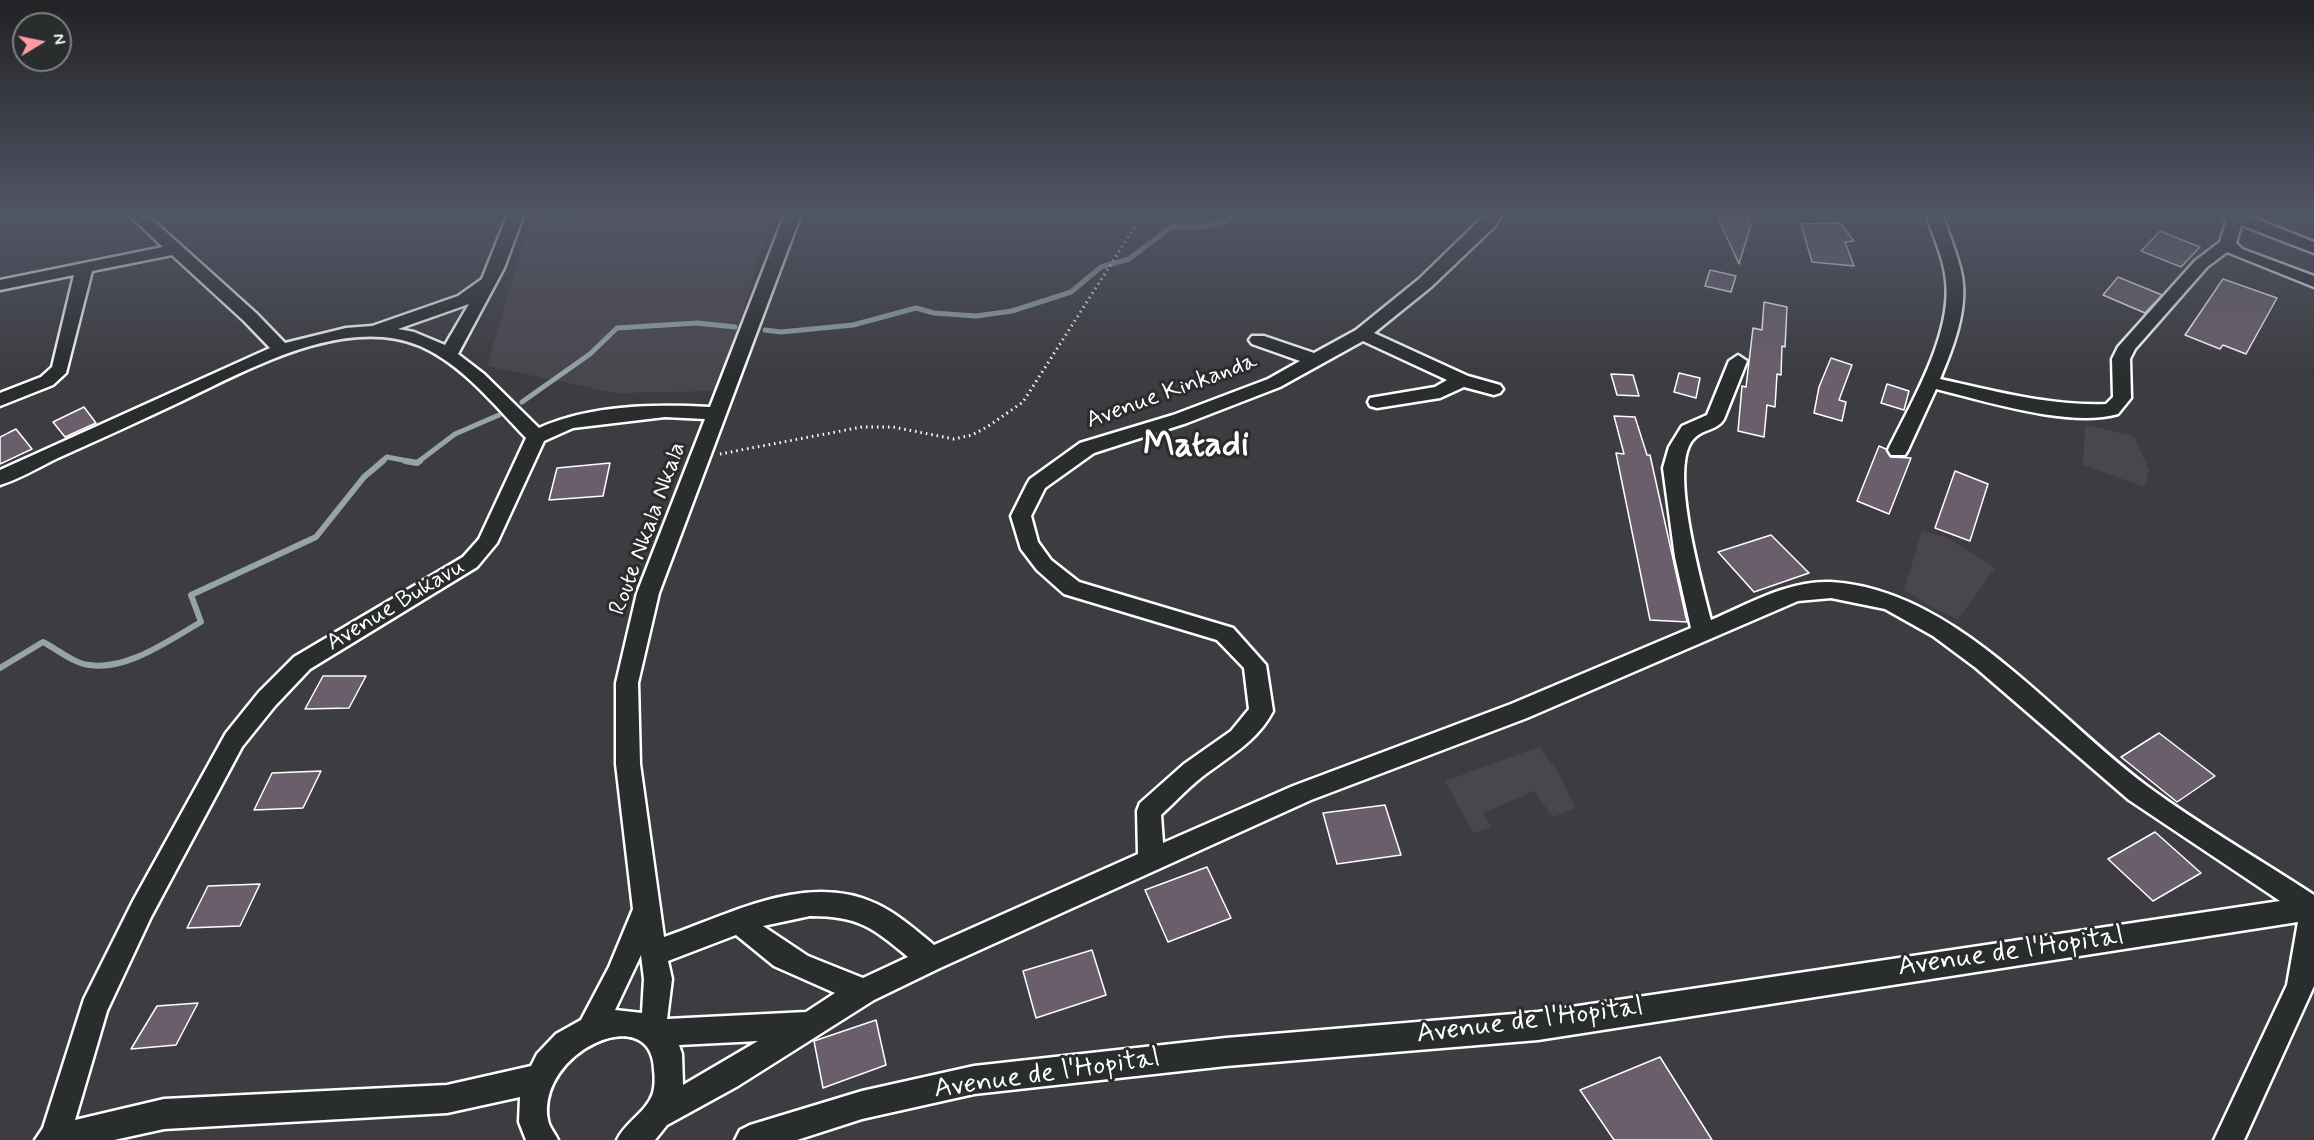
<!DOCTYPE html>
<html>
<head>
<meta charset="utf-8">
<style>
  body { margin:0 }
  #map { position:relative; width:2314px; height:1140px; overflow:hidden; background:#3d3c41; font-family:Mynerve,sans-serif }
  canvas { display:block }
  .north { position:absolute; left:12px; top:12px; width:60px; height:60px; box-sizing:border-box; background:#2a2d2e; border:2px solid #7f8182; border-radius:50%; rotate:80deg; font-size:16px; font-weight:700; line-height:24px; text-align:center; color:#fff }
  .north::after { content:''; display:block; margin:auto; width:21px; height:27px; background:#ff9aa2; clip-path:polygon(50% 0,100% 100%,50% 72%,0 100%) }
</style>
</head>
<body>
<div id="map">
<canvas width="2314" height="1140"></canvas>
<div class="north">N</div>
</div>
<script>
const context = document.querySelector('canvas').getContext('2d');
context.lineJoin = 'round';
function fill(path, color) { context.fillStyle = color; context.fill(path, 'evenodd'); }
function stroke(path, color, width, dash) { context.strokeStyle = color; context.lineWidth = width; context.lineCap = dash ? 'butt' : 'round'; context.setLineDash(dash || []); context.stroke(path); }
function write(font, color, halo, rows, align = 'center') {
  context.font = font + ' Mynerve,sans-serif'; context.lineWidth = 6; context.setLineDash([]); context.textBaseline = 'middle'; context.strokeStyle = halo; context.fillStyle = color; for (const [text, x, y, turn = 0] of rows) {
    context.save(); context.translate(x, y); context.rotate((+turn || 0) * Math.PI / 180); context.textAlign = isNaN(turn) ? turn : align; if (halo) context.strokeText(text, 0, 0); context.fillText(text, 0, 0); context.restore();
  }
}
fill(new Path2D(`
  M 609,214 L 772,214 L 719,391 L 615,393 L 487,366 L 530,221 Z
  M 2085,425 L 2134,436 L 2149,470 L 2145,487 L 2083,465 Z
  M 1922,531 L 1946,537 L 1995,568 L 1958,619 L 1937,610 L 1904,590 Z
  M 1539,747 L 1559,773 L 1575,808 L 1553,817 L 1534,791 L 1483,813 L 1491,827 L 1473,833 L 1445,781 Z`), '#4a464e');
stroke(new Path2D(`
  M 765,330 L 781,332 L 853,325 L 916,308 L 934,313 L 976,316 L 1012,311 L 1071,292 L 1101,267 L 1129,259 L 1171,227 L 1203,227 L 1228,220 L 1230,214
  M 522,402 L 590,354 L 617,328 L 697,323 L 735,327
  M 381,462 L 387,457 L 413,462
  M 418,462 L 455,434 L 499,415`), '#94a4a9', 5);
stroke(new Path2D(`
  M 405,461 L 417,463 L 420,461
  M 0,668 L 43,642 C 57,649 73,663 89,665 C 127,671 169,640 201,622 L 191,595 L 316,537 L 364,477 L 383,461`), '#94a4a9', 6);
const building = new Path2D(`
  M 1716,214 L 1745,214 L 1751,225 L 1739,264 Z
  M 1840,223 L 1854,241 L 1845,242 L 1854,266 L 1812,262 L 1801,224 Z
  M 2160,231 L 2200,247 L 2181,267 L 2141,251 Z
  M 1710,270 L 1736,276 L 1731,292 L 1705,286 Z
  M 2118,277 L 2162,295 L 2145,313 L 2103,295 Z
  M 2223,279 L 2277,298 L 2246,354 L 2223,345 L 2220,349 L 2185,335 Z
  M 1764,302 L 1787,307 L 1785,347 L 1782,346 L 1781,375 L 1777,374 L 1775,407 L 1767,405 L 1764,437 L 1738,431 L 1742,386 L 1746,387 L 1753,328 L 1762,330 Z
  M 1831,358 L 1852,365 L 1839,400 L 1846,402 L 1842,421 L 1814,413 L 1819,387 Z
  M 1679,373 L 1700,378 L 1696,398 L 1674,392 Z
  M 1611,374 L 1633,375 L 1639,396 L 1617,395 Z
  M 1887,384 L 1909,391 L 1904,410 L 1881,403 Z
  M 84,407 L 96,423 L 65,437 L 53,422 Z
  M 1614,416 L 1635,417 L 1647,455 L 1650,455 L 1687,622 L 1650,620 L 1616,453 L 1624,454 Z
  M 16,429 L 32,449 L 0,464 L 0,437 Z
  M 1879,446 L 1886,449 L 1891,457 L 1911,458 L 1889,514 L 1857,501 Z
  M 610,463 L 603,496 L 549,500 L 557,468 Z
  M 1955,471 L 1988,484 L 1970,541 L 1935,528 Z
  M 1771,535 L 1809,573 L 1754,592 L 1718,552 Z
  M 323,676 L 366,676 L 349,708 L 305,709 Z
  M 2159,733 L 2215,776 L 2177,802 L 2121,757 Z
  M 321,771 L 303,808 L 254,810 L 272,773 Z
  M 1385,805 L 1401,855 L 1337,864 L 1323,813 Z
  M 2155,832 L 2201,873 L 2153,901 L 2108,859 Z
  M 1207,867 L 1231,918 L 1168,942 L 1145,890 Z
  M 260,884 L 240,926 L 187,928 L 208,886 Z
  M 1092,950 L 1106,995 L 1036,1018 L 1023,971 Z
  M 198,1003 L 176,1045 L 131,1049 L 157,1006 Z
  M 876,1020 L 886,1065 L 823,1088 L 814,1041 Z
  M 1660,1057 L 1712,1140 L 1614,1140 L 1580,1090 Z`);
fill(building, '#6a5e6c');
stroke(building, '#fff', 1.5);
const minor = new Path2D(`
  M 128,214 L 146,214 L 256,313 L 285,343 L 346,328 L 372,326 L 458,296 L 482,279 L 508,214 L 524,214 L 504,268 L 458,354 L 484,374 L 539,428 C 590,405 654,404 710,407 L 785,214 L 801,214 L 659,593 L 638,683 L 640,764 L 664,937 C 731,914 807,871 877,904 C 898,914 916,930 934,945 L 1138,854 L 1137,811 L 1140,803 L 1184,764 L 1231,731 L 1249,709 L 1244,668 L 1217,640 L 1064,594 L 1037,570 L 1021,549 L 1011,516 L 1027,484 L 1030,479 L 1080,443 L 1173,415 L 1268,379 L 1300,361 L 1252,344 L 1249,340 L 1252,336 L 1264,336 L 1314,353 L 1356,330 L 1419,279 L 1486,214 L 1502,214 L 1495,226 L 1431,287 L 1374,333 L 1468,376 L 1500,385 L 1503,389 L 1500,393 L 1494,395 L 1464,387 L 1440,398 L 1377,408 L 1370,406 L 1368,402 L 1370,398 L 1435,387 L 1447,380 L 1363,341 L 1280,387 L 1187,423 L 1094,453 L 1045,488 L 1031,516 L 1038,542 L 1051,560 L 1079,582 L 1233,628 L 1266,665 L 1273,711 C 1257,742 1228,757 1202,777 C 1188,788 1175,802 1161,815 L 1163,843 L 1293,786 L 1511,704 L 1691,628 L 1675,557 L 1663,468 L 1669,447 L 1682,426 L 1707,415 L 1729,361 L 1738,355 L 1747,361 L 1724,419 C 1716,433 1698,427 1689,446 C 1673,481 1701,580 1711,620 C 1748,604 1789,580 1831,582 C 1955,589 2053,716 2147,786 C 2200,825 2259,859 2314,895 L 2314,986 L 2244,1140 L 2214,1140 L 2287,985 L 2298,922 L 1538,1040 L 1226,1066 L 974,1094 L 862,1119 L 797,1140 L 735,1140 L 740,1130 L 750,1125 L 862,1091 L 974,1066 L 1226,1038 L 1538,1012 L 2280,901 L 2129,800 L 1976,668 L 1933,636 L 1885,609 L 1831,598 L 1798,601 L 1527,718 L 1311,800 L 940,968 L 874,1000 L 738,1086 L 667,1125 L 655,1140 L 617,1140 C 625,1122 646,1113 653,1093 C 655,1085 655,1078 654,1070 C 652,999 536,1052 548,1120 C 549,1127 555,1133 558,1140 L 526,1140 L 519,1122 L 520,1097 L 447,1113 L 164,1129 L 114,1140 L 35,1140 L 43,1128 L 84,999 L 133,901 L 226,733 L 259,692 L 294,657 L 463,557 L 479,539 L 526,438 C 494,405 463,365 420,346 C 344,314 246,371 178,403 C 138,422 98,440 58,458 C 39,467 20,479 0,485 L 0,470 L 270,348 L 244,321 L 172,255 L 92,271 L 66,373 L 53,385 L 0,406 L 0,393 L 41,377 L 52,367 L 74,275 L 0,290 L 0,280 L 163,247 ZM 469,304 L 445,345 L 414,332 L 398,329 ZM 665,417 L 705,419 L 637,593 L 616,683 L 616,764 L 633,909 L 609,967 L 581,1020 L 556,1034 L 537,1054 L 531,1066 L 447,1085 L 164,1099 L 75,1120 L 107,1011 L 151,917 L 242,747 L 275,706 L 310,669 L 477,567 L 497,543 L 544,441 L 573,428 ZM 810,916 C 858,916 872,927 908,957 L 863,978 L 808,956 L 763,926 ZM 736,935 L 774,966 L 835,993 L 806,1012 L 667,1019 L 672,979 L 668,961 ZM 641,955 L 644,979 L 642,1013 L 615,1010 ZM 758,1041 L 683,1085 L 682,1054 L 679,1045 Z
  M 1926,214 L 1942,214 C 1949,235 1958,255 1962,276 C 1968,310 1953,348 1940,379 C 1995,391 2049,406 2106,404 L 2113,397 L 2112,359 L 2118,347 L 2195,261 L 2220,242 L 2227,219 L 2219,214 L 2244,214 L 2314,242 L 2314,253 L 2241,225 L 2236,243 L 2242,249 L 2314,276 L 2314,287 L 2227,252 L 2207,267 L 2135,349 L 2130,359 L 2131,398 L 2118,414 C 2069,428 1985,401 1936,389 L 1908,450 L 1905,455 L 1891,455 L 1888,450 C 1911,403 1952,335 1946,281 C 1944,258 1933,236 1926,214 Z`);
stroke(minor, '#fff', 5);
stroke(new Path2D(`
  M 720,454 L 862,427 L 893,427 L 954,439 L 972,435 L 987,427 L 1023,402 L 1143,214`), '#fff', 3, [1.5, 4]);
fill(minor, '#2a2d2e');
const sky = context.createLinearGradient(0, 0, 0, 374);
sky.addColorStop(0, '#222124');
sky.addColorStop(0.57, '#515665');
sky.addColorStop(1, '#51566500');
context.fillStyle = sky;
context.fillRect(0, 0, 2314, 374);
write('24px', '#fff', '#2a2d2e', [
  ["Avenue Kinkanda",1172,392,-20],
  ["Route Nkala Nkala",649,529,-70],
  ["Avenue Bukavu",396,606,-31]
]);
write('28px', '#fff', '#2a2d2e', [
  ["Avenue de l'Hopital",2011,953,-8],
  ["Avenue de l'Hopital",1530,1022,-7],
  ["Avenue de l'Hopital",1047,1075,-8]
]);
write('bold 36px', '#fff', '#2a2d2e', [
  ["Matadi",1196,447]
]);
</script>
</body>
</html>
